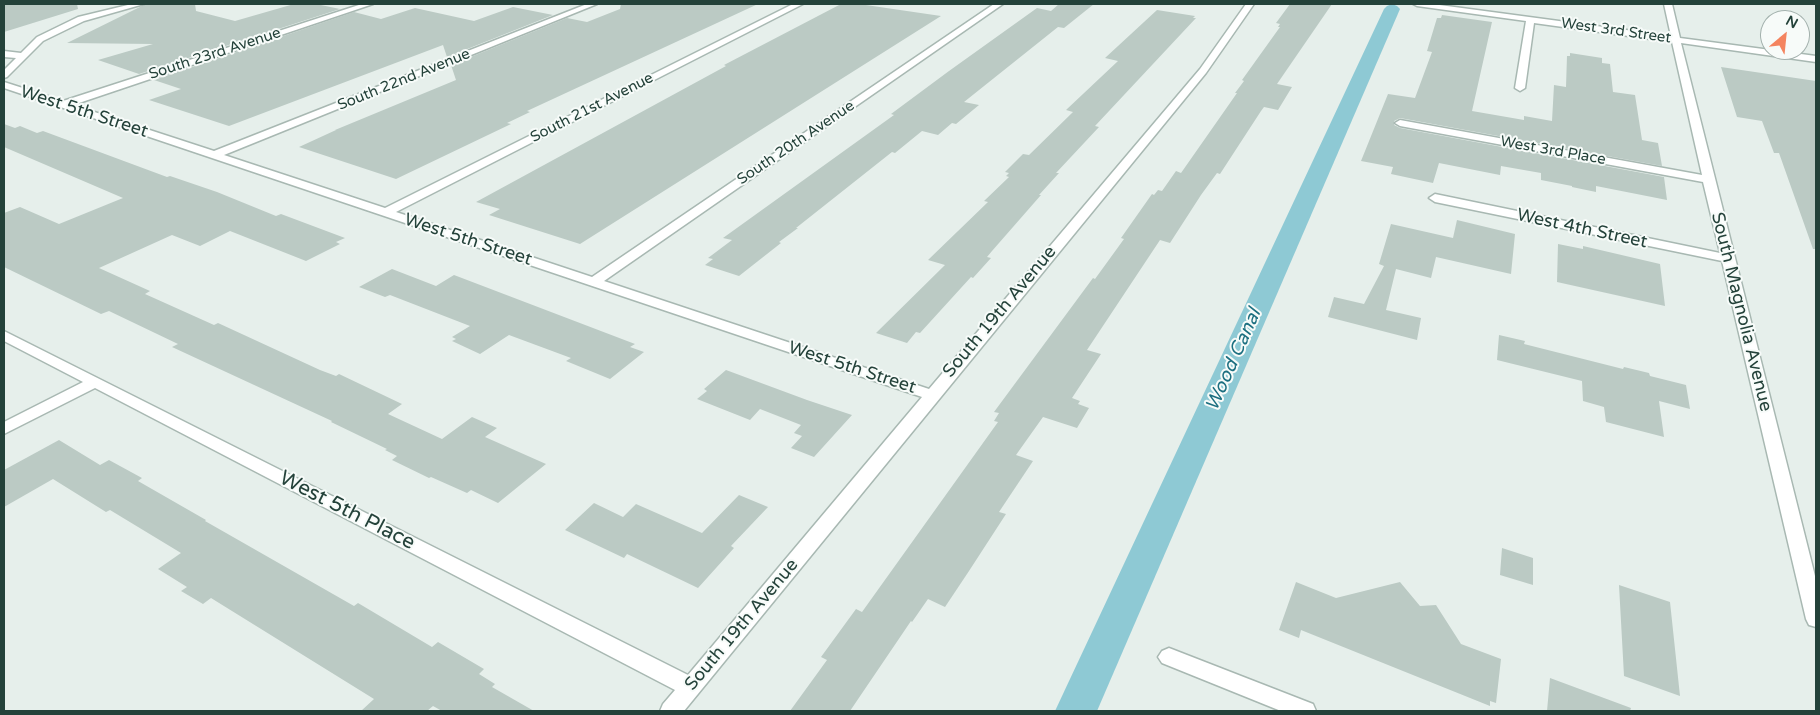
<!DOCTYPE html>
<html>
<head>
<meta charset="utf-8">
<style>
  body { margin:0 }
  #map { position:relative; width:1820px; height:715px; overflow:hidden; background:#e6efeb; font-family:"Varela Round",sans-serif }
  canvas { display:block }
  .frame { position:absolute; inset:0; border:5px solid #24423a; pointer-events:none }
  .north { position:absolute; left:1760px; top:10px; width:50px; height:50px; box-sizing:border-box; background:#f7fbf9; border:1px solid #a3b1ad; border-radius:50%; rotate:28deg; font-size:14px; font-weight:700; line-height:20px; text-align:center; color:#24423a }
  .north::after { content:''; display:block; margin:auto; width:18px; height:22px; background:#f4845f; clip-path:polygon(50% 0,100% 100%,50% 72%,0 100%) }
</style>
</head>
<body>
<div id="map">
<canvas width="1820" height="715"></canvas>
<div class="frame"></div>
<div class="north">N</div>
</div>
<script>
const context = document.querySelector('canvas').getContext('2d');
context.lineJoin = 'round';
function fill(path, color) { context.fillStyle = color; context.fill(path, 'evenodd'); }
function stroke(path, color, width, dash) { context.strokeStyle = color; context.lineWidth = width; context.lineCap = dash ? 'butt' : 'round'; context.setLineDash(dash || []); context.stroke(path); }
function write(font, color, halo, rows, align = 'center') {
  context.font = font + ' "Varela Round",sans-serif'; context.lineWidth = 4; context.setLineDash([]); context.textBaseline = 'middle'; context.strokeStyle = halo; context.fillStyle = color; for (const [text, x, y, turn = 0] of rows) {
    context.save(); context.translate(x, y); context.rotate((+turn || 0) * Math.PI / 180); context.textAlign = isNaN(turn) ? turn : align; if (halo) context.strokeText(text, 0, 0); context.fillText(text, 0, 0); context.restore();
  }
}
fill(new Path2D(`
  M 1392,4 L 1397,6 L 1400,9 L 1097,711 L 1055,711 L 1384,9 L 1387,6 Z`), '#8ec9d4');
fill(new Path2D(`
  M 4,4 L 77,4 L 78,9 L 4,32 Z
  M 146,4 L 195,4 L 196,11 L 235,21 L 294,4 L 316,4 L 340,9 L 139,74 L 98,60 L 153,44 L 67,43 Z
  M 621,4 L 758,4 L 527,111 L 530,112 L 507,123 L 511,124 L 396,179 L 299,147 L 336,130 L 335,130 L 456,80 L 451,65 L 567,18 L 587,22 L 620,9 Z
  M 841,4 L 859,4 L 941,16 L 580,244 L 489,215 L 500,209 L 476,202 L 726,66 L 724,65 Z
  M 1059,4 L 1094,4 L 1064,28 L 1058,27 L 964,102 L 979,105 L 956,124 L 952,123 L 938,135 L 922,131 L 895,153 L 892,152 L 796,228 L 798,228 L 779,242 L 781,243 L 739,276 L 705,265 L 713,259 L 708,258 L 732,240 L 723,238 L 894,115 L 891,114 L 949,71 L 1037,8 L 1051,11 Z
  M 1290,4 L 1332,4 L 1277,84 L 1292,87 L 1278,110 L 1264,107 L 1261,111 L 1220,174 L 1217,173 L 1201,195 L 1170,243 L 1160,240 L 1087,350 L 1101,354 L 1072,398 L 1080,401 L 1078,404 L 1089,408 L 1077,428 L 1043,417 L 1016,455 L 1033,461 L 999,512 L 1006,514 L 969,571 L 945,607 L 928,599 L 912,622 L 911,621 L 850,711 L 790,711 L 827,660 L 821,657 L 856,609 L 862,612 L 998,422 L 994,421 L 999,413 L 994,412 L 1093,278 L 1095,279 L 1124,239 L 1121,238 L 1152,194 L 1154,195 L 1158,190 L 1162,191 L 1176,171 L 1181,173 L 1237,93 L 1235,93 L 1244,81 L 1242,80 L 1280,27 L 1278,27 L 1280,24 L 1276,23 Z
  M 513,7 L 553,15 L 447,57 L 443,45 L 229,126 L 149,100 L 181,89 L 154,80 L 354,12 L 381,19 L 415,8 L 474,21 Z
  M 1157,10 L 1195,16 L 1193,18 L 1196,18 L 1095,126 L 1099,127 L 1056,173 L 1059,173 L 1039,195 L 1041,195 L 992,251 L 987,257 L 991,258 L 973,278 L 971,277 L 920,333 L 916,332 L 907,343 L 876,333 L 945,265 L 928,260 L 988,202 L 984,201 L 1009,177 L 1006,176 L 1009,173 L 1005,172 L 1023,154 L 1029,155 L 1073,112 L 1066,110 L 1118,61 L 1105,58 Z
  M 1442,15 L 1492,22 L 1472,111 L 1524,120 L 1524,116 L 1552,121 L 1554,85 L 1566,87 L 1567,56 L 1570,56 L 1570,53 L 1602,58 L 1602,63 L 1610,64 L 1613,92 L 1635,95 L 1642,140 L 1658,143 L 1662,166 L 1400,118 L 1394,121 L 1394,125 L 1400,128 L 1664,177 L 1667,200 L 1596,186 L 1596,192 L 1572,187 L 1572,186 L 1541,180 L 1541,173 L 1501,166 L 1500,175 L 1439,163 L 1433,183 L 1391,174 L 1393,167 L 1361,161 L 1388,94 L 1415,98 L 1432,52 L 1427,51 L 1437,18 L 1441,18 Z
  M 1721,67 L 1816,81 L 1816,249 L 1813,249 L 1779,153 L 1774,153 L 1762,121 L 1737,117 Z
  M 4,124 L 15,128 L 20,126 L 37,133 L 43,131 L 167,177 L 170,176 L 217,192 L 276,216 L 281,214 L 345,238 L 336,242 L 340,244 L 306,261 L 230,231 L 200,246 L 172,235 L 99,268 L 150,291 L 145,294 L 214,325 L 218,323 L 320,370 L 336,376 L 339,374 L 402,404 L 388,414 L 442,439 L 472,417 L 497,428 L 485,437 L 546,464 L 498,503 L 471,490 L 467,493 L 431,477 L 429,478 L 392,460 L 397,456 L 385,450 L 387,449 L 331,422 L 332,421 L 172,347 L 178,344 L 109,311 L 101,314 L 4,267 L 4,213 L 20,207 L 59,224 L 123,198 L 4,147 Z
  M 1457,220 L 1515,234 L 1511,274 L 1436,257 L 1431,278 L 1396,269 L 1386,310 L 1421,318 L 1417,340 L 1328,317 L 1334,297 L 1364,304 L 1384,266 L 1379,264 L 1391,224 L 1453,238 Z
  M 1558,244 L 1583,249 L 1583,246 L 1660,264 L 1665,306 L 1557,282 Z
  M 392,269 L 436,286 L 454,275 L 635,344 L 630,347 L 644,352 L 610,379 L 566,361 L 571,358 L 509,335 L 480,354 L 452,341 L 456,339 L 452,337 L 470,326 L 390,295 L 385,297 L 359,287 Z
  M 1499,335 L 1525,341 L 1524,344 L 1623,369 L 1624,367 L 1649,373 L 1650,376 L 1686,385 L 1690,409 L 1659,401 L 1664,437 L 1606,422 L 1604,407 L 1583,401 L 1582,381 L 1497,360 Z
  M 726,370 L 807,400 L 852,415 L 814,457 L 791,448 L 802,436 L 794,433 L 801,425 L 760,409 L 750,420 L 697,399 L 707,391 L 704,389 Z
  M 59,440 L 100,465 L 109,460 L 142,478 L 138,481 L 206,520 L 205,521 L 354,606 L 358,603 L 432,647 L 438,642 L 484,669 L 479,674 L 495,684 L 492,687 L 534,711 L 442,711 L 433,706 L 427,711 L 361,711 L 374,699 L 211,598 L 203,604 L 181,591 L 187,587 L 158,569 L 181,553 L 110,510 L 106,512 L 53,479 L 4,507 L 4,470 Z
  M 739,495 L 768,507 L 731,546 L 734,548 L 698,588 L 627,554 L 624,558 L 565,530 L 594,503 L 623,517 L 636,504 L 702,533 Z
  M 1502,548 L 1533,558 L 1533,585 L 1500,575 Z
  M 1296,582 L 1336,598 L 1400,582 L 1420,606 L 1436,605 L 1461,644 L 1501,659 L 1496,703 L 1490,701 L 1490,706 L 1301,630 L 1299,638 L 1279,630 Z
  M 1619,585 L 1670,602 L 1680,696 L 1624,676 Z
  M 1550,678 L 1631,708 L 1630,711 L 1547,711 Z`), '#bbcac4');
const minor = new Path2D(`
  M 132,4 L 144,4 L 84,21 L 43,41 L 7,77 L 4,78 L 4,70 L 16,58 L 4,57 L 4,51 L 21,53 L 37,37 L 78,17 Z
  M 362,4 L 373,4 L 73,105 L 214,151 L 587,4 L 597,4 L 224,155 L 385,208 L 793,4 L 803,4 L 396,212 L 592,277 L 994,4 L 1003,4 L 604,281 L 929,389 L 1200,69 L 1246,4 L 1254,4 L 1206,73 L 684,711 L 660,711 L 663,704 L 675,690 L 95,388 L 4,434 L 4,422 L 83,382 L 4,341 L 4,331 L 688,675 L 922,397 L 4,88 L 4,82 L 63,101 Z
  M 1413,4 L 1432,4 L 1671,36 L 1664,4 L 1672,4 L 1680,38 L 1816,56 L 1816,62 L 1681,43 L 1816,580 L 1816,627 L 1809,625 L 1806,619 L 1722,261 L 1435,202 L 1429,198 L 1435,194 L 1720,253 L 1703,182 L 1400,126 L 1395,123 L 1400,120 L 1702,175 L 1672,42 L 1534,23 L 1525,88 L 1520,91 L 1515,88 L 1526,21 L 1417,6 Z
  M 1169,648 L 1313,704 L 1316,711 L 1281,711 L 1162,663 L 1158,657 L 1162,651 Z`);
stroke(minor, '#a8b8b2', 3);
fill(minor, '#fff');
write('15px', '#24423a', '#f7fbf9', [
  ["West 3rd Street",1616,31,8],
  ["South 23rd Avenue",215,54,-18],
  ["South 22nd Avenue",404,80,-22],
  ["South 21st Avenue",592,108,-27],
  ["South 20th Avenue",796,143,-34],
  ["West 3rd Place",1553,151,10]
]);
write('18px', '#24423a', '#f7fbf9', [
  ["West 5th Street",84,112,18],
  ["West 4th Street",1582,229,12],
  ["West 5th Street",468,240,18],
  ["South 19th Avenue",1000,312,-50],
  ["South Magnolia Avenue",1741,312,76],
  ["West 5th Street",852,368,18],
  ["South 19th Avenue",742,625,-50]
]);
write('italic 19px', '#1c6f80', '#f7fbf9', [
  ["Wood Canal",1234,360,-66]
]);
write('21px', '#24423a', '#f7fbf9', [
  ["West 5th Place",347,511,27]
]);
</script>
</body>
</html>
